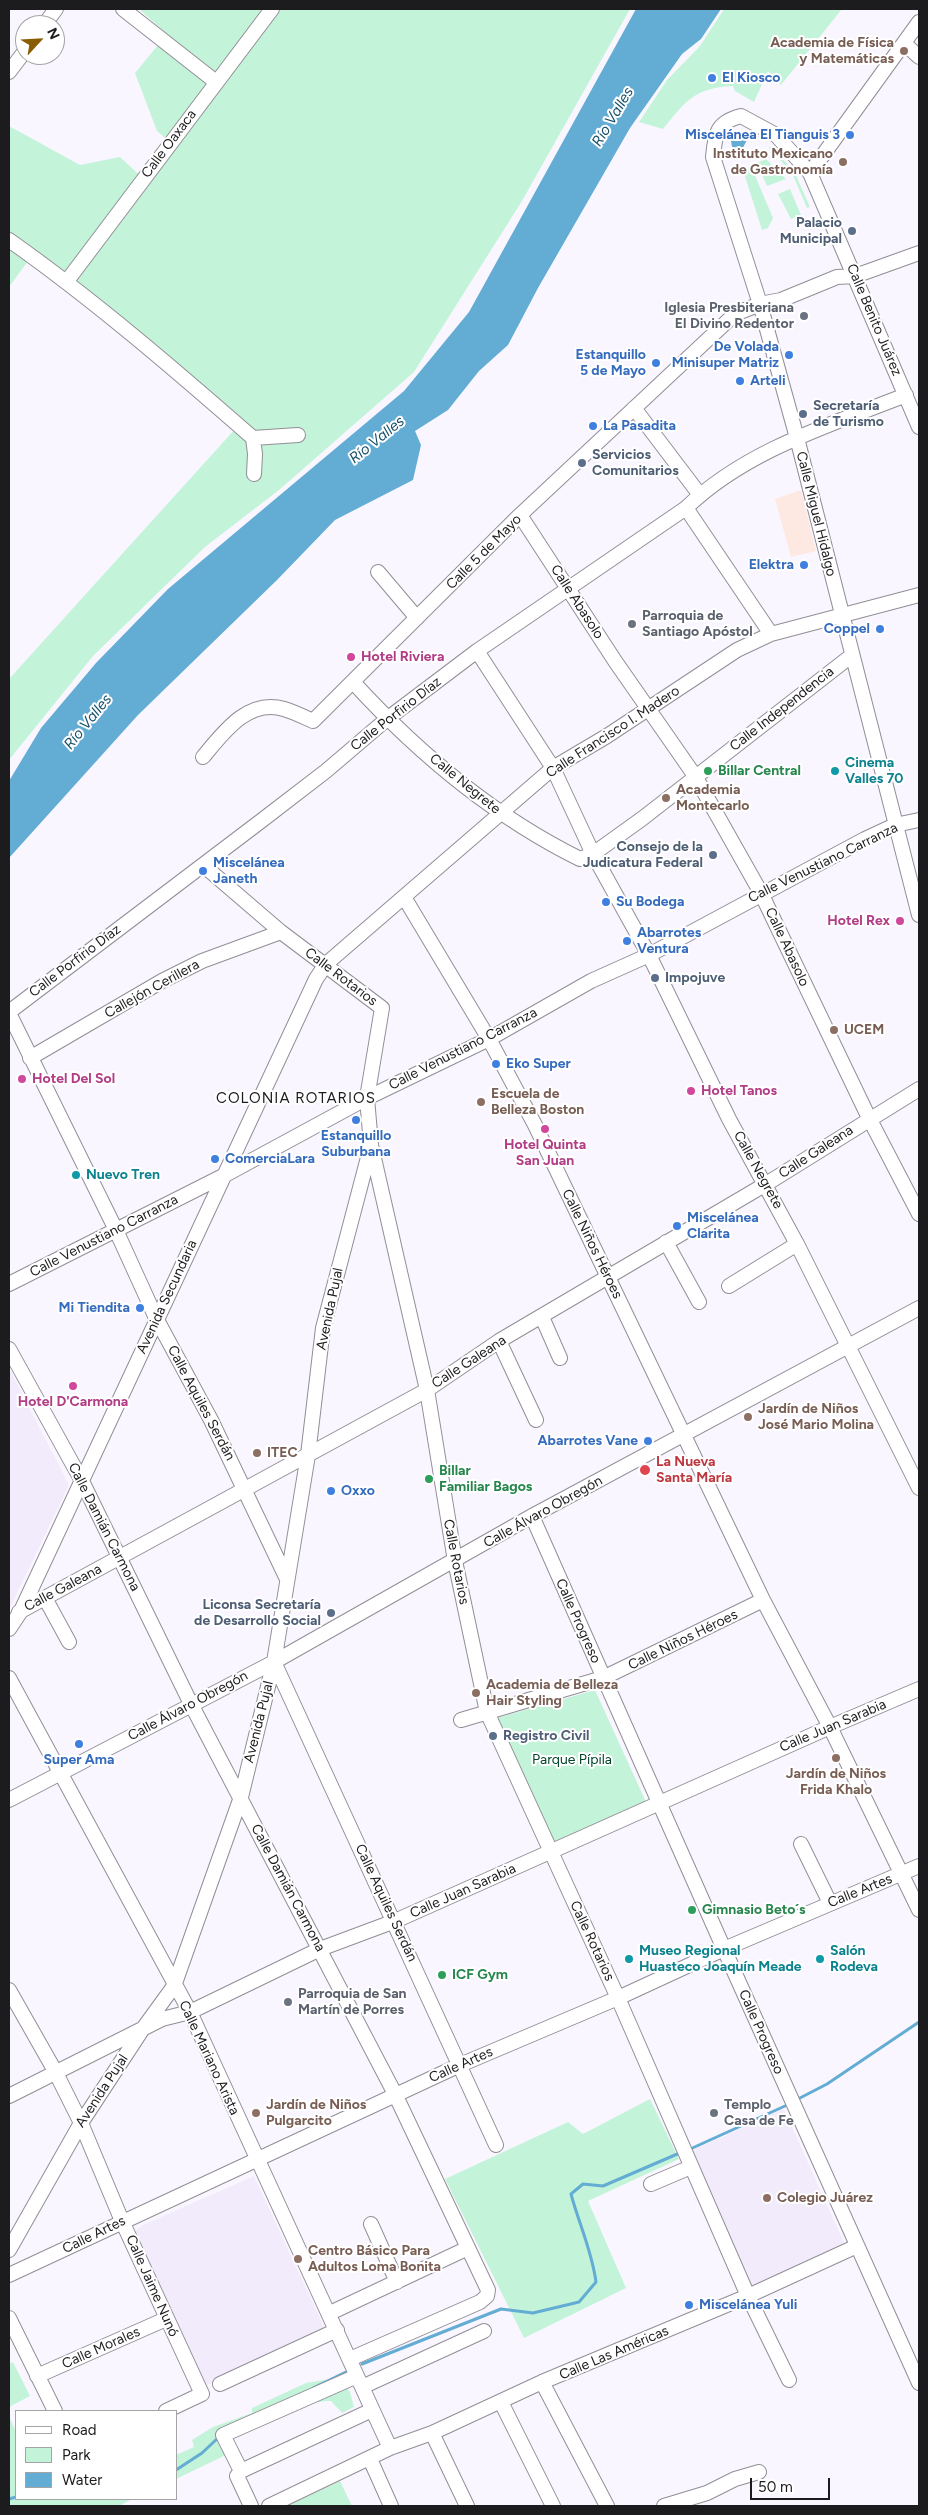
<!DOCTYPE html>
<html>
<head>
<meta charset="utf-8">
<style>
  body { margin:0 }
  #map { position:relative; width:928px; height:2515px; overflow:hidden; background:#faf6ff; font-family:Figtree,sans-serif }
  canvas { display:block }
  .frame { position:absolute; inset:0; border:10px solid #1c1b1e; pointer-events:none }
  .legend { position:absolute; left:15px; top:2410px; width:162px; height:90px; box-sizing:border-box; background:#fff; border:1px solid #a4a4a5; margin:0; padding:6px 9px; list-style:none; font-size:15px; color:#1c1b1e }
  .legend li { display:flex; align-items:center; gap:10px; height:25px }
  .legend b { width:25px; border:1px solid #a4a4a5 }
  .north { position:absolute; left:15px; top:15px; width:50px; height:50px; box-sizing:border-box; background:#fff; border:1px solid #a4a4a5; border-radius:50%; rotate:65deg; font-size:14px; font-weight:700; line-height:20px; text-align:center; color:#1c1b1e }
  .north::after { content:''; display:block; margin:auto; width:18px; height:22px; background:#8a5c00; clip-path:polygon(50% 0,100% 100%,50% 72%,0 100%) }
  .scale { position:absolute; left:750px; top:2478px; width:80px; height:22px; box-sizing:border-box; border:2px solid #1c1b1e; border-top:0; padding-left:6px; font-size:15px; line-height:18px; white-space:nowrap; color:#1c1b1e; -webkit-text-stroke:4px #fff; paint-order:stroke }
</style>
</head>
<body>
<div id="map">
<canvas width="928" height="2515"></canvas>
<div class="frame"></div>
<ul class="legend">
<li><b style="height:6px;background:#fff"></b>Road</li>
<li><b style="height:14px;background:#c3f4d9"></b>Park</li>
<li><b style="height:14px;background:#63acd4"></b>Water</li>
</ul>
<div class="north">N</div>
<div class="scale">50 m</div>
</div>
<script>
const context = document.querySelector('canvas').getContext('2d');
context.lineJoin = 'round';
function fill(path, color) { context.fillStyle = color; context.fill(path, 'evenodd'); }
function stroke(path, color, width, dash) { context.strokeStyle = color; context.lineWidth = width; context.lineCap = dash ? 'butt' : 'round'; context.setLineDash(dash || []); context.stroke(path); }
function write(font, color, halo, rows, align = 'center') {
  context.font = font + ' Figtree,sans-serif'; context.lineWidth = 4; context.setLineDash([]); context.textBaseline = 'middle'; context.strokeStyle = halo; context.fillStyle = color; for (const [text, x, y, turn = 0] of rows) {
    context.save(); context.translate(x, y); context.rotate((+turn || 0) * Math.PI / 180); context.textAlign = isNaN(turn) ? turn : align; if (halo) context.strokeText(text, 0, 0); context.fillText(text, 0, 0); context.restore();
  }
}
fill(new Path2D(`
  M 801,490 L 816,551 L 791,557 L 775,499 Z`), '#fde9e2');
fill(new Path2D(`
  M 9,1368 L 69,1485 L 9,1610 Z
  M 784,2109 L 845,2245 L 751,2287 L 689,2152 Z
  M 254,2176 L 325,2329 L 205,2386 L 136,2236 L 136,2230 L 143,2225 Z`), '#f2ebfb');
fill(new Path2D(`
  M 139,9 L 630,9 L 522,201 L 414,372 L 279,490 L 205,547 L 93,656 L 9,760 L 9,679 L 236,428 L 31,257 L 9,287 L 9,126 L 80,165 L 120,157 L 146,181 L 173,145 L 157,131 L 135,73 L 167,34 Z
  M 724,9 L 842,9 L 781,85 L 768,71 L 754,102 L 735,91 L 733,86 C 694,88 686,101 663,129 L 639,122 L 667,80 L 700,46 Z
  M 770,146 L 794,171 L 810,207 L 807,208 L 792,173 L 769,148 Z
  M 766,159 L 786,179 L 767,186 L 757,163 Z
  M 751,166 L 773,218 L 768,228 L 762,230 L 743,170 Z
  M 790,189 L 801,215 L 791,219 L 778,194 Z
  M 595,1690 L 646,1802 L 554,1843 L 497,1718 Z
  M 650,2099 L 679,2159 L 588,2201 L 626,2288 L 524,2338 L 445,2179 L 568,2122 L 583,2134 Z
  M 13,2362 L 30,2396 L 9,2407 L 9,2364 Z
  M 324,2380 L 339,2380 L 350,2392 L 354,2407 L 342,2413 L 331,2401 L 326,2401 L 289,2406 L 228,2438 L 228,2454 L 176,2479 L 176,2455 L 194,2447 L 192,2440 L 213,2427 L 252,2413 L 252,2408 L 306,2383 Z
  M 9,2416 L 16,2432 L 16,2499 L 132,2499 L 119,2506 L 9,2506 Z
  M 340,2481 L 352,2506 L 287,2506 Z`), '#c3f4d9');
fill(new Path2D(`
  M 636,9 L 721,9 L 701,39 L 682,54 L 630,128 L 538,288 L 508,345 L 479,371 L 448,410 L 415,431 L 421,445 L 413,480 L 335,520 L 277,580 L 138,715 L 9,858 L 9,781 L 41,728 L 96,663 L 168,589 L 404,391 L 469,312 Z
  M 744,135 L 747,140 L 738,157 L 734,158 L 731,141 Z`), '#63acd4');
stroke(new Path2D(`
  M 798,2099 L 827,2084 L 919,2022
  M 688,2150 L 785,2106
  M 362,2364 L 501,2309 L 533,2313 L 579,2302 L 596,2282 C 592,2251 579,2224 571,2194 L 583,2184 L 603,2186 L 682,2152
  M 313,2388 L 346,2372
  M 176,2470 L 202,2453 L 219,2437
  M 9,2499 L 16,2497`), '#63acd4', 3);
const minor = new Path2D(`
  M 123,9 L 216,82
  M 44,25 L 56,9
  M 904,43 L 919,57
  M 9,72 L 25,51
  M 810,173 L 919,22
  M 9,240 C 94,300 174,369 253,438 L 298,435
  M 67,281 L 272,9
  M 634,408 L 700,495
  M 919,427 L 810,173 L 776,135 L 741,116 C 717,122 715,133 713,157 L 760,304 L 797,438 L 919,915
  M 253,438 L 255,454 L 254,474
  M 686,508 L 771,634
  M 520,515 L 615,661 L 695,776 L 761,893 L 869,1118 L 919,1214
  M 378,572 L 417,618
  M 477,651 L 553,768 L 593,854 L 649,955 L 729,1119 L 797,1244 L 919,1488
  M 353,682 C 418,753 493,816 580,859 L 593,854 L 643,818 L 851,656
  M 203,757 C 223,733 248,698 284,709 C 294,712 304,717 313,721 L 520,515 L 735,314 L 760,304 L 781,300 L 837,277 L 855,276 L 919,253
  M 203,865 L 281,932 L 382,1008 L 367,1098 L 371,1145 L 427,1390 L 455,1561 L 487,1712 L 618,1998 L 748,2296 L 789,2380
  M 404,897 L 489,1039 L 535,1125 L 763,1600 L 830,1727 L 919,1910
  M 9,1012 L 261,821 L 326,771 L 387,719 L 477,651 L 686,508 C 746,450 830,425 906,395
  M 9,1013 L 115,1228 L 156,1318 L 211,1420 L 286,1577
  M 30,1058 L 162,981 L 202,961 L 281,932
  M 666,1242 L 699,1302
  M 9,1284 L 225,1175 L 367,1098 L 489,1039 L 591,981 L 649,955 L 865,839 L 895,825 L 919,820
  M 729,1286 L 797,1244
  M 542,1317 L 560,1358
  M 499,1341 L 536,1420
  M 9,1349 L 82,1481 L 191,1704 L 395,2094 L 488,2290 L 487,2296 L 480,2302 L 350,2359
  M 532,1516 L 724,1949 L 919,2383
  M 45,1598 L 69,1642
  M 19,1612 L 427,1390 L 499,1341 L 766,1184 L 919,1089
  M 9,1629 L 21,1611 L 316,979 L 326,964 L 553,768 L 607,736 L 737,650 L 771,634 L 919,595
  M 274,1662 L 496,2145
  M 9,1678 L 190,2012 L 390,2448
  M 461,1720 L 603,1678 L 763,1600
  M 9,1800 L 274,1662 L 532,1516 L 919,1308
  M 801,1844 L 830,1903
  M 9,1990 L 55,2071 L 81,2123 L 122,2221 L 202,2394 L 166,2411
  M 9,2096 L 162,2019 L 190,2012 L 320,1949 L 395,1921 L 830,1727 L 919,1689
  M 651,2184 L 691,2167
  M 371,2224 L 397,2282
  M 9,2250 L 81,2123 L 142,2030 L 174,1986 L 241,1797 L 274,1662 L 308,1455 L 323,1328 L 371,1146
  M 9,2275 L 460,2065 L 618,1998 L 724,1949 L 919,1866
  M 330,2313 L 468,2248
  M 9,2318 L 55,2411
  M 37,2376 L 166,2319
  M 542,2382 L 607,2506
  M 220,2384 L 337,2330
  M 362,2387 L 484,2331
  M 501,2402 L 553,2506
  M 432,2433 L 467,2506
  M 370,2459 L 391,2506
  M 241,2471 L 372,2410
  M 251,2506 L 237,2476 L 241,2471 L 223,2435 L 357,2376
  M 269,2506 L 390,2448 L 432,2433 L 542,2382 L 748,2296 L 857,2246
  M 664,2506 L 707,2493 L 735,2479 L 759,2472`);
stroke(minor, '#928e96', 16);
stroke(minor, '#fff', 14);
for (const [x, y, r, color] of [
  [904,51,5,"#8d6e63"],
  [712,78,5,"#3f7fe0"],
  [850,135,5,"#3f7fe0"],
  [843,162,5,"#8d6e63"],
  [852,231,5,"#5c6f8a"],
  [804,316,5,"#6b7280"],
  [789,355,5,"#3f7fe0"],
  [656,363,5,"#3f7fe0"],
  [740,381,5,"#3f7fe0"],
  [803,414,5,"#5c6f8a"],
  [593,426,5,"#3f7fe0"],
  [582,463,5,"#5c6f8a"],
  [804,565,5,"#3f7fe0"],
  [632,624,5,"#6b7280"],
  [880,629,5,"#3f7fe0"],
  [351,657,5,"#d1479c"],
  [708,771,5,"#2e9e5b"],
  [835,771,5,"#0f9aa8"],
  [666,798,5,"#8d6e63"],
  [713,855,5,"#5c6f8a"],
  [203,871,5,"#3f7fe0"],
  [606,902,5,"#3f7fe0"],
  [900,921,5,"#d1479c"],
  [627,941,5,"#3f7fe0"],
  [655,978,5,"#5c6f8a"],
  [834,1030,5,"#8d6e63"],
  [496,1064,5,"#3f7fe0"],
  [22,1079,5,"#d1479c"],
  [691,1091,5,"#d1479c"],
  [481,1102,5,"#8d6e63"],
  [356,1120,5,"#3f7fe0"],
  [545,1129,5,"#d1479c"],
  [215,1159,5,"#3f7fe0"],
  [76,1175,5,"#0f9aa8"],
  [677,1226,5,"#3f7fe0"],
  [140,1308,5,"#3f7fe0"],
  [73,1386,5,"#d1479c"],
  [748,1417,5,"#8d6e63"],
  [648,1441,5,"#3f7fe0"],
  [257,1453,5,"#8d6e63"],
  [645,1470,6,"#e0444e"],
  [429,1479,5,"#2e9e5b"],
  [331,1491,5,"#3f7fe0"],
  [331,1613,5,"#5c6f8a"],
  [476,1693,5,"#8d6e63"],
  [493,1736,5,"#5c6f8a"],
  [79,1744,5,"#3f7fe0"],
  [836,1758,5,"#8d6e63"],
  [692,1910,5,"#2e9e5b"],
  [629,1959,5,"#0f9aa8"],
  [820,1959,5,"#0f9aa8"],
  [442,1975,5,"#2e9e5b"],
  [288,2002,5,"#6b7280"],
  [256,2113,5,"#8d6e63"],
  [714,2113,5,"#6b7280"],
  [767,2198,5,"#8d6e63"],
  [298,2259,5,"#8d6e63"],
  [689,2305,5,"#3f7fe0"]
]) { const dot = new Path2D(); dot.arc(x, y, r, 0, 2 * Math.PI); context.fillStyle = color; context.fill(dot); stroke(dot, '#fff', 2); }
write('bold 14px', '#785e54', '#fff', [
  ["Academia de Física",894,43,"right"],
  ["y Matemáticas",894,59,"right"],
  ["Instituto Mexicano",833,154,"right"],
  ["de Gastronomía",833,170,"right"],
  ["Academia",676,790],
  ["Montecarlo",676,806],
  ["UCEM",844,1030],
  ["Escuela de",491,1094],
  ["Belleza Boston",491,1110],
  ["Jardín de Niños",758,1409],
  ["José Mario Molina",758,1425],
  ["ITEC",267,1453],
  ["Academia de Belleza",486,1685],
  ["Hair Styling",486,1701],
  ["Jardín de Niños",836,1774,"center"],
  ["Frida Khalo",836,1790,"center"],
  ["Jardín de Niños",266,2105],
  ["Pulgarcito",266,2121],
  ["Colegio Juárez",777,2198],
  ["Centro Básico Para",308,2251],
  ["Adultos Loma Bonita",308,2267]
], 'left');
write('bold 14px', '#366cbe', '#fff', [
  ["El Kiosco",722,78],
  ["Miscelánea El Tianguis 3",840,135,"right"],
  ["De Volada",779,347,"right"],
  ["Minisuper Matriz",779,363,"right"],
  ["Estanquillo",646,355,"right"],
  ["5 de Mayo",646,371,"right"],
  ["Arteli",750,381],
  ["La Pasadita",603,426],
  ["Elektra",794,565,"right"],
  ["Coppel",870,629,"right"],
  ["Miscelánea",213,863],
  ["Janeth",213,879],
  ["Su Bodega",616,902],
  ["Abarrotes",637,933],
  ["Ventura",637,949],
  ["Eko Super",506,1064],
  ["Estanquillo",356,1136,"center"],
  ["Suburbana",356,1152,"center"],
  ["ComerciaLara",225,1159],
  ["Miscelánea",687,1218],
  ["Clarita",687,1234],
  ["Mi Tiendita",130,1308,"right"],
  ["Abarrotes Vane",638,1441,"right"],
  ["Oxxo",341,1491],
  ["Super Ama",79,1760,"center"],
  ["Miscelánea Yuli",699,2305]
], 'left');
write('14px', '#1c1b1e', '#fff', [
  ["Calle Oaxaca",169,144,-53],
  ["Calle Benito Juárez",874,320,67],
  ["Calle Miguel Hidalgo",816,514,76],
  ["Calle 5 de Mayo",484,552,-45],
  ["Calle Abasolo",577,602,57],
  ["Calle Independencia",782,709,-38],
  ["Calle Porfirio Díaz",396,714,-38],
  ["Calle Francisco I. Madero",613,732,-33],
  ["Calle Negrete",465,784,39],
  ["Calle Venustiano Carranza",823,863,-26],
  ["Calle Abasolo",787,947,65],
  ["Calle Porfirio Díaz",75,961,-37],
  ["Calle Rotarios",341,977,37],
  ["Callejón Cerillera",152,989,-29],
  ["Calle Venustiano Carranza",463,1049,-27],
  ["Calle Galeana",816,1152,-33],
  ["Calle Negrete",758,1170,61],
  ["Calle Venustiano Carranza",104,1236,-27],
  ["Calle Niños Héroes",592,1244,64],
  ["Avenida Secundaria",167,1297,-65],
  ["Avenida Pujal",330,1309,-78],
  ["Calle Galeana",469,1362,-33],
  ["Calle Aquiles Serdán",201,1403,62],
  ["Calle Álvaro Obregón",543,1512,-29],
  ["Calle Damián Carmona",104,1527,63],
  ["Calle Rotarios",456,1562,79],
  ["Calle Galeana",63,1588,-28],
  ["Calle Progreso",578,1621,66],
  ["Calle Niños Héroes",683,1640,-26],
  ["Calle Álvaro Obregón",188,1706,-28],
  ["Avenida Pujal",259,1722,-76],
  ["Calle Juan Sarabia",833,1726,-23],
  ["Calle Damián Carmona",288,1888,62],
  ["Calle Juan Sarabia",463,1891,-24],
  ["Calle Artes",860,1891,-22],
  ["Calle Aquiles Serdán",386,1903,65],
  ["Calle Rotarios",592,1941,65],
  ["Calle Progreso",761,2032,66],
  ["Calle Mariano Arista",209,2058,65],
  ["Calle Artes",461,2065,-24],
  ["Avenida Pujal",102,2091,-57],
  ["Calle Artes",94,2235,-26],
  ["Calle Jaime Nunó",152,2286,66],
  ["Calle Morales",101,2348,-24],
  ["Calle Las Américas",614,2353,-23]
]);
write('bold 14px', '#4e5e75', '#fff', [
  ["Palacio",842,223,"right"],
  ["Municipal",842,239,"right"],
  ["Secretaría",813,406],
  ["de Turismo",813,422],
  ["Servicios",592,455],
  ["Comunitarios",592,471],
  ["Consejo de la",703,847,"right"],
  ["Judicatura Federal",703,863,"right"],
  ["Impojuve",665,978],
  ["Liconsa Secretaría",321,1605,"right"],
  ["de Desarrollo Social",321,1621,"right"],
  ["Registro Civil",503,1736]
], 'left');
write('bold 14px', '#5b616d', '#fff', [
  ["Iglesia Presbiteriana",794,308,"right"],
  ["El Divino Redentor",794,324,"right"],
  ["Parroquia de",642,616],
  ["Santiago Apóstol",642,632],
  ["Parroquia de San",298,1994],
  ["Martín de Porres",298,2010],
  ["Templo",724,2105],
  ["Casa de Fe",724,2121]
], 'left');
write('bold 14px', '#b23c85', '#fff', [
  ["Hotel Riviera",361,657],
  ["Hotel Rex",890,921,"right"],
  ["Hotel Del Sol",32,1079],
  ["Hotel Tanos",701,1091],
  ["Hotel Quinta",545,1145,"center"],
  ["San Juan",545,1161,"center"],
  ["Hotel D'Carmona",73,1402,"center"]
], 'left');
write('bold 14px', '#0d838f', '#fff', [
  ["Cinema",845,763],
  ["Valles 70",845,779],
  ["Nuevo Tren",86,1175],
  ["Museo Regional",639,1951],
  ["Huasteco Joaquín Meade",639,1967],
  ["Salón",830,1951],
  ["Rodeva",830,1967]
], 'left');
write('bold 14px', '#27864d', '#fff', [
  ["Billar Central",718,771],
  ["Billar",439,1471],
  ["Familiar Bagos",439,1487],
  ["Gimnasio Beto´s",702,1910],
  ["ICF Gym",452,1975]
], 'left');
write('bold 14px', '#be3a42', '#fff', [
  ["La Nueva",656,1462],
  ["Santa María",656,1478]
], 'left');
write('14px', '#03442b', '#fff', [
  ["Parque Pípila",572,1760]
]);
write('italic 15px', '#16506c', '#fff', [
  ["Río Valles",613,117,-59],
  ["Río Valles",377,440,-39],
  ["Río Valles",88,722,-51]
]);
context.letterSpacing = '1px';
write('15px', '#1c1b1e', '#fff', [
  ["COLONIA ROTARIOS",296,1099]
]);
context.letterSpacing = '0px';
</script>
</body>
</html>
